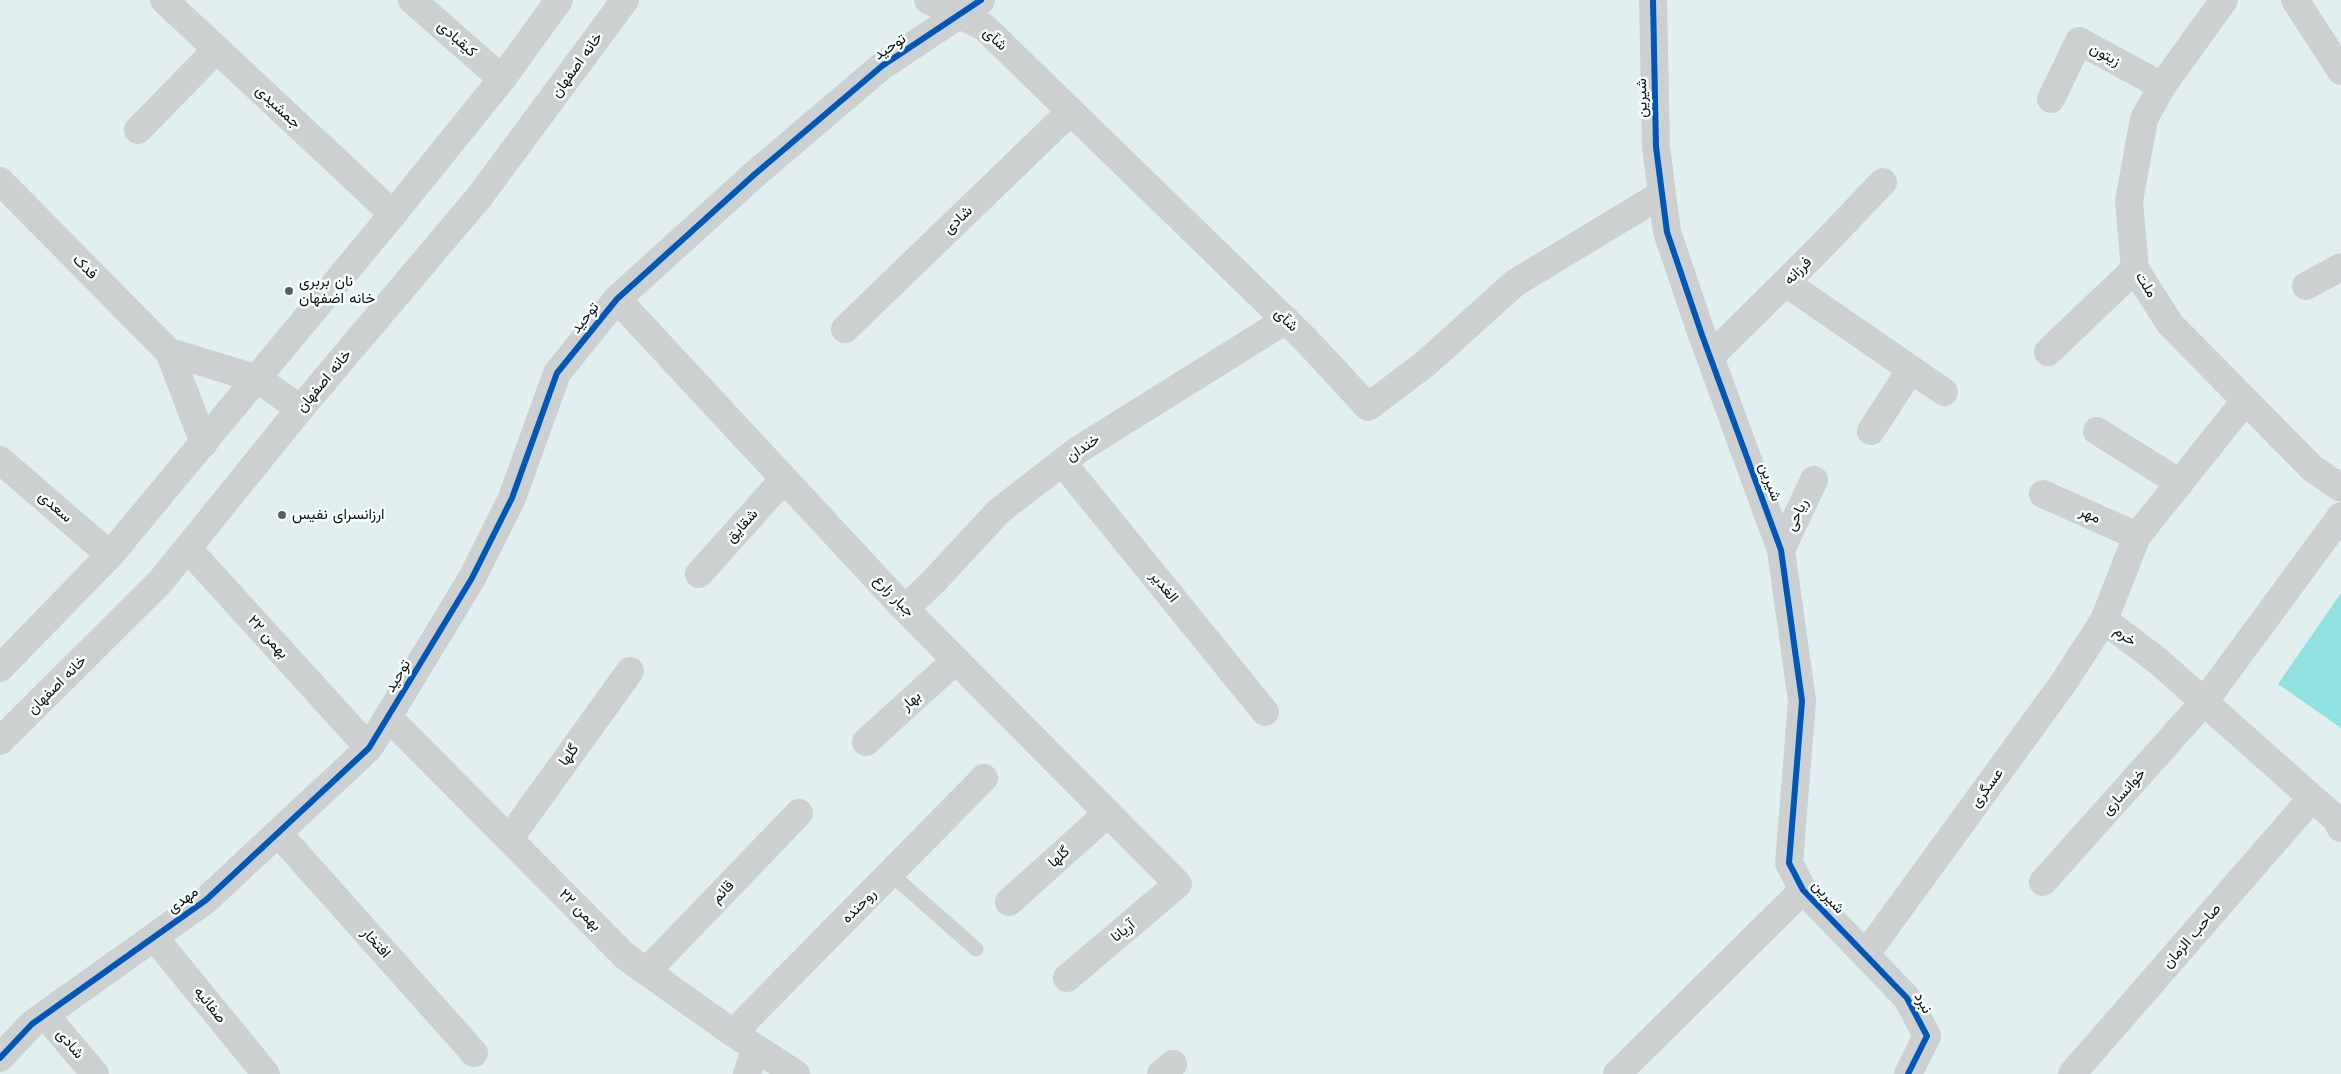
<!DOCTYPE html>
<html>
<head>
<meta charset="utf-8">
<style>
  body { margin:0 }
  canvas { display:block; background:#e1f0ef }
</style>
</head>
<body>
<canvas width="2341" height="1074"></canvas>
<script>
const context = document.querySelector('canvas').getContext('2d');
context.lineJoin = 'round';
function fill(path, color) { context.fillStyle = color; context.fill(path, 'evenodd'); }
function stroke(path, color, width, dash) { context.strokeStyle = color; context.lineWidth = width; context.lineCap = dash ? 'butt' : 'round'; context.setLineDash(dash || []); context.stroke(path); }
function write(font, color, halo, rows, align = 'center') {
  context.font = font + ' "Work Sans",Vazirmatn,sans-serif'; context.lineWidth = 5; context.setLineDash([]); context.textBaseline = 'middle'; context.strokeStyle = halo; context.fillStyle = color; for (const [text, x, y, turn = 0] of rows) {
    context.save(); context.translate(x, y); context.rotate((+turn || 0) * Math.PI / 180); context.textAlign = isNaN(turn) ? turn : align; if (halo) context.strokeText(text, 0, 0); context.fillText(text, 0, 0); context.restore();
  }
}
fill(new Path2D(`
  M 2341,593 L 2341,728 L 2278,684 Z`), '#90e2e0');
stroke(new Path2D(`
  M 891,874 L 976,949`), '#ccd0d0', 15);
stroke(new Path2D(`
  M 164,0 L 393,214
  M 412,0 L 502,79
  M 928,0 L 984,27 L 1306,340 L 1368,407 L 1425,364 L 1515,283 L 1662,194
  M 1653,0 L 1656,147 L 1667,232 L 1702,335 L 1781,550 L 1802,701 L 1789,863 L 1803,890 L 1907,998 L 1927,1036 L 1908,1074
  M 2051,99 L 2079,41 L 2162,86
  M 138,130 L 217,49
  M 0,181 L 169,352 L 204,443
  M 1786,283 L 1944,392
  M 2306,286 L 2341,267
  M 617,299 L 905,609 L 1178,884 L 1067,978
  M 845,329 L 1071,111
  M 169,352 L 258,379 L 300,409
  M 2048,352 L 2135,269
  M 1710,357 L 1817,251 L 1883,182
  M 2245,401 L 2137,536 L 2104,620 L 2158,661 L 2336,819 L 2341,828
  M 1871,431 L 1911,369
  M 2097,431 L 2180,483
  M 0,460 L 110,555
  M 1062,462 L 1265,712
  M 2043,494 L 2137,536
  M 188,549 L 369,748
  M 1781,550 L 1814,480
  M 699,574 L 784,479
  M 905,609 L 935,580 L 999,511 L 1078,450 L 1286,320
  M 388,717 L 626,957 L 733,1033 L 796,1074
  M 866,742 L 956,660
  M 278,833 L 474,1053
  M 509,839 L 630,671
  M 2043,882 L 2204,702 L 2341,516
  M 1009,902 L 1108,813
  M 154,937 L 266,1074
  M 1866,954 L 2064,682 L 2104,620
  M 647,971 L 799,813
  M 45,1015 L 95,1074
  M 733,1033 L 984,778
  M 0,1058 L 32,1024 L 206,900 L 369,748 L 472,578 L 512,498 L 557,373 L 617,299 L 755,174 L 882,66 L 981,0
  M 747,1074 L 756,1048
  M 1161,1074 L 1173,1064
  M 1617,1074 L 1803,890
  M 2072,1074 L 2312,798`), '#ccd0d0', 28);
stroke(new Path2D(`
  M 2224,0 L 2162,86 L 2144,119 L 2129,201 L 2135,269 L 2170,324 L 2312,468 L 2341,488
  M 2295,0 L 2341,71
  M 0,668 L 110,555 L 393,214 L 502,79 L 559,0
  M 0,741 L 160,582 L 300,409 L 480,196 L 625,0`), '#ccd0d0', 28);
stroke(new Path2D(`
  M 1653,0 L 1656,147 L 1667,232 L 1702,335 L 1781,550 L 1802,701 L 1789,863 L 1803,890 L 1907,998 L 1927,1036 L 1908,1074
  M 0,1058 L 32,1024 L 206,900 L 369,748 L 472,578 L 512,498 L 557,373 L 617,299 L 755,174 L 882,66 L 981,0`), '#0057b8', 6);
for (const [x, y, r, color] of [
  [289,291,5,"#556161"],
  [282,515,5,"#556161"]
]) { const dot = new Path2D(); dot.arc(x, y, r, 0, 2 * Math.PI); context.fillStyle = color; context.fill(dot); stroke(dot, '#f9fefe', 2); }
write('15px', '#0a1414', '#f9fefe', [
  ["کیقبادی",457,39,41],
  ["شآی",995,39,42],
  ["توحید",890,47,-34],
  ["زیتون",2105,55,29],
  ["خانه اصفهان",577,65,-54],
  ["شیرین",1642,98,-91],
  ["جمشیدی",278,107,43],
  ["شادی",958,220,-44],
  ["فدک",85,267,45],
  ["فرزانه",1798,271,-45],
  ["ملت",2146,285,59],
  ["توحید",585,318,-51],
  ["شآی",1286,320,44],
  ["خانه اصفهان",324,381,-50],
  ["خندان",1083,448,-34],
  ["شیرین",1770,482,70],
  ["سعدی",55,507,41],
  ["ریاحی",1797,515,-65],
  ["مهر",2090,515,24],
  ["شقایق",742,526,-48],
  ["الغدیر",1164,587,51],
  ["جبار زارع",894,596,47],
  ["خرم",2125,636,37],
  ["۲۲ بهمن",268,637,48],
  ["توحید",398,676,-59],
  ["خانه اصفهان",57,685,-45],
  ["بهار",911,701,-42],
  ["گلها",569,755,-54],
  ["عسگری",1987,788,-54],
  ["خوانساری",2124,792,-48],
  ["گلها",1059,857,-42],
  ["قائم",723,892,-46],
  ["شیرین",1828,897,47],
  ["مهدی",183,900,-36],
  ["روحنده",859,906,-45],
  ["۲۲ بهمن",580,910,45],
  ["آریانا",1123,931,-40],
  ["صاحب الزمان",2192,936,-49],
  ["افتخار",376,943,48],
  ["نبرد",1923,1003,61],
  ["صفائیه",210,1005,51],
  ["شادی",70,1044,50]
]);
write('15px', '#0a1414', '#f9fefe', [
  ["نان بربری",299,282],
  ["خانه اضفهان",299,299],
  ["ارزانسرای نفیس",292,515]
], 'left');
</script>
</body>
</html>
